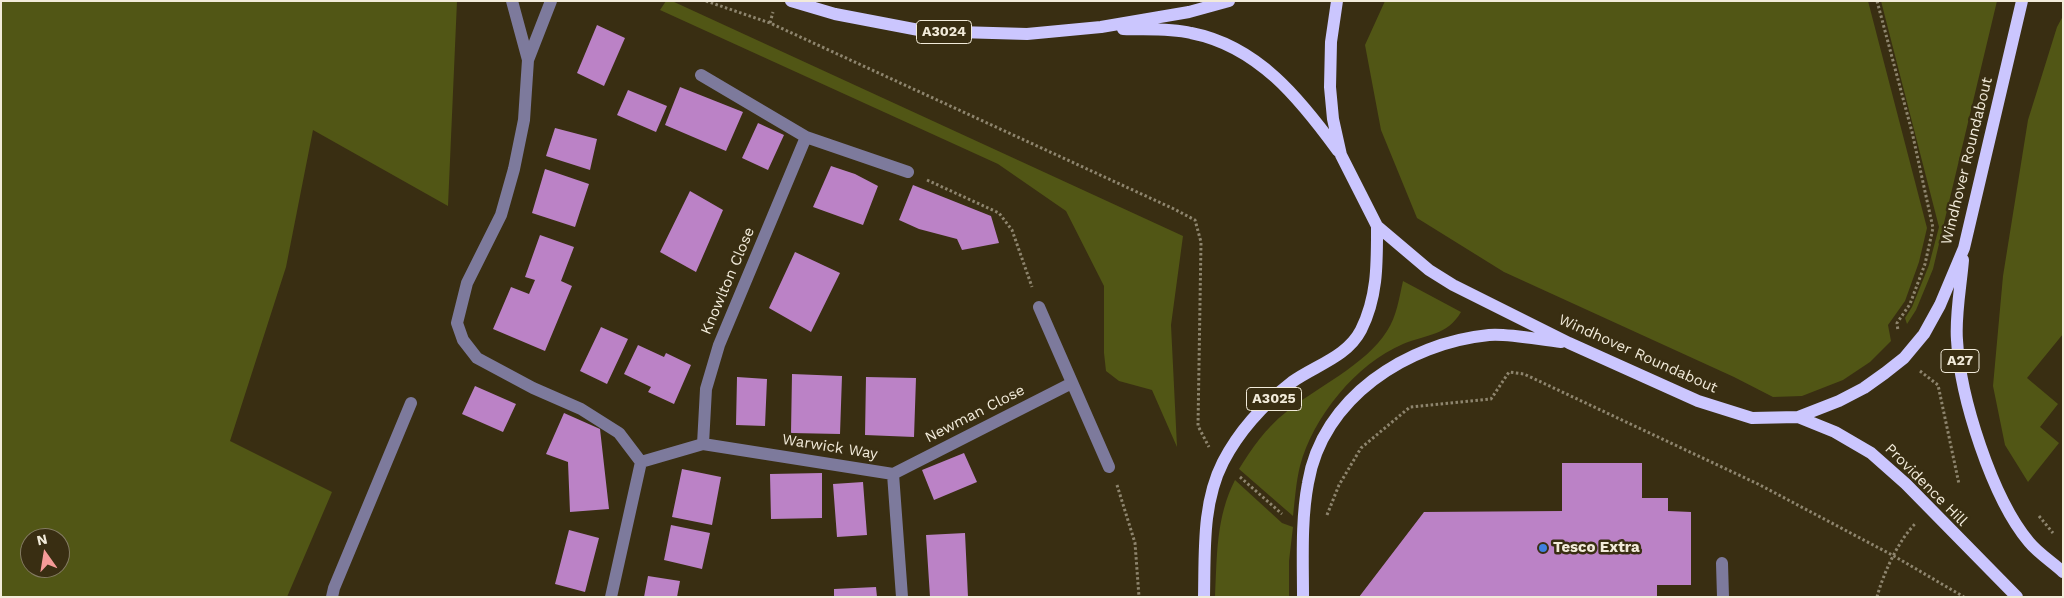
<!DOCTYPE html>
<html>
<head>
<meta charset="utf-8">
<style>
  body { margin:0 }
  #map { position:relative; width:2064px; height:598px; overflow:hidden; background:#392e12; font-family:"Work Sans",sans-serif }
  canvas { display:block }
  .frame { position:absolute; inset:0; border:2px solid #f2ebda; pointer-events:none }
  .north { position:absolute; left:20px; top:528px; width:50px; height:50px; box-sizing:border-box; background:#392e12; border:1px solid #837a62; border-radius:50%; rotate:347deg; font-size:14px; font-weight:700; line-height:20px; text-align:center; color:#f2ebda }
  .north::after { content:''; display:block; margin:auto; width:18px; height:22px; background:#f59b97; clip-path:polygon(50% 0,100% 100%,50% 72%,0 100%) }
</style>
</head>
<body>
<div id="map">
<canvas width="2064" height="598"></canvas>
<div class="frame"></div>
<div class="north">N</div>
</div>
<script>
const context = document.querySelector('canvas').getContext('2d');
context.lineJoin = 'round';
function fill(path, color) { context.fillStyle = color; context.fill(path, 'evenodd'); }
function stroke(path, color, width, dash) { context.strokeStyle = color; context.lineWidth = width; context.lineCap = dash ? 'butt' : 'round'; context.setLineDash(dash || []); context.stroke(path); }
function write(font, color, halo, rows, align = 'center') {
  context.font = font + ' "Work Sans",sans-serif'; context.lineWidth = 5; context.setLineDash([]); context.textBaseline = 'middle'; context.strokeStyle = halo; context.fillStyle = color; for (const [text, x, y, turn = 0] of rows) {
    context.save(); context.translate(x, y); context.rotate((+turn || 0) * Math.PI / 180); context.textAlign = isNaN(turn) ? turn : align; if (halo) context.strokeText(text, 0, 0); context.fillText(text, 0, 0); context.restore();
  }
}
fill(new Path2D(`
  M 1,1 L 457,1 L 448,206 L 313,130 L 286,267 L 230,441 L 332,492 L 287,597 L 1,597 ZM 30,538 L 60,538 L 60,568 L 30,568 Z
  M 666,1 L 672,1 L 1183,236 L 1171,325 L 1177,447 L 1152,390 L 1119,381 L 1106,371 L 1104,353 L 1104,286 L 1066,211 L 998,164 L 660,10 Z
  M 1385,1 L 1868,1 L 1927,228 L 1919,262 L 1905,301 L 1888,325 L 1891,341 L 1870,362 L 1843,380 L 1802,396 L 1773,397 L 1734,377 L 1504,272 L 1417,218 L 1381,130 L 1365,45 Z
  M 1881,1 L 1997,1 L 1933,269 L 1916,310 L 1907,324 L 1905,318 L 1912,307 L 1929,265 L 1939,227 Z
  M 2063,16 L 2063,334 L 2027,378 L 2058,404 L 2040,427 L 2059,443 L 2028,482 L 2005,445 L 1993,386 L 2003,276 L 2028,120 L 2057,27 Z
  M 1403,281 L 1461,312 C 1447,336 1427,334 1403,344 C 1356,364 1313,417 1300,466 C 1296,482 1295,499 1293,516 L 1239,469 C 1252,448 1266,428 1285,413 C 1315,388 1366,365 1387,331 C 1397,316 1399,298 1403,281 Z
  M 1235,480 L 1282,523 L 1293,527 L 1289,561 L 1289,597 L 1215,597 C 1217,556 1216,517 1235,480 Z`), '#515615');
fill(new Path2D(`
  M 597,25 L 625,38 L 604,86 L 577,73 Z
  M 680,87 L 743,112 L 726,151 L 665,125 Z
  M 628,90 L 667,106 L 656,132 L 617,115 Z
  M 758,123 L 784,135 L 768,170 L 742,158 Z
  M 555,128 L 597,139 L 590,170 L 546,156 Z
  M 831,166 L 855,174 L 878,186 L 863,225 L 813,207 Z
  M 545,169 L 589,184 L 575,227 L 532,213 Z
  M 913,185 L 991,216 L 999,243 L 962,250 L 957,239 L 919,229 L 899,220 Z
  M 690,191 L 723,210 L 696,272 L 660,252 Z
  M 540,235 L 574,247 L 561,281 L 572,286 L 545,351 L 493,329 L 511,287 L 529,294 L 535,280 L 525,277 Z
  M 795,252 L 840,273 L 811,332 L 769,308 Z
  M 601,327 L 628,339 L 607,384 L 580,371 Z
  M 638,345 L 664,357 L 666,353 L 691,365 L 674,404 L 648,392 L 651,387 L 624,374 Z
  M 792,374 L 842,376 L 840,434 L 791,433 Z
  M 737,377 L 767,379 L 765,426 L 736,425 Z
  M 866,377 L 916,378 L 914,437 L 865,435 Z
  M 475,386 L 516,404 L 503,432 L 462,414 Z
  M 564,413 L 600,429 L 609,509 L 570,512 L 568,462 L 546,454 Z
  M 964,453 L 977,482 L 934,500 L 922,470 Z
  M 1562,463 L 1642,463 L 1642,498 L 1668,498 L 1668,511 L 1691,512 L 1691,585 L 1657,585 L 1657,597 L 1359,597 L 1424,512 L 1562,511 Z
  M 682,469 L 721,477 L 712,525 L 672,517 Z
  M 822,473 L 822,518 L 771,519 L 770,474 Z
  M 863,482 L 867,535 L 837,537 L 833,484 Z
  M 671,525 L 710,533 L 702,569 L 664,560 Z
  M 569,530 L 599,538 L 585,592 L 555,584 Z
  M 965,533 L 968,597 L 930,597 L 926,535 Z
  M 648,576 L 680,581 L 677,597 L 644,597 Z
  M 876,587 L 877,597 L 834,597 L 834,589 Z`), '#bb82c6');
stroke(new Path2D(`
  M 706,1 L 770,23 L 1174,209 L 1195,220 L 1201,242 L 1198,426 L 1209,447
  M 1877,1 L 1912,132 L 1933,228 L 1925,264 L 1910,304 L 1897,323 L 1898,331
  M 770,23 L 773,12
  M 927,180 L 999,213 L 1012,230 L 1032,287
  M 1920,371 L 1938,385 L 1959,484
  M 1240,477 L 1282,514
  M 1117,485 L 1135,543 L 1139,597
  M 1327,515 L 1339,485 L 1361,448 L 1410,407 L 1491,399 L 1509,372 L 1524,374 L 1758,484 L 1894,556 L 1964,597
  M 2039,516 L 2053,533
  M 1877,597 C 1883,574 1899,539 1916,523`), '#8e856e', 3, [2.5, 2.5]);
stroke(new Path2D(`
  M 512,1 L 528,60
  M 551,1 L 528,60 L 524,120 L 514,169 L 501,215 L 467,283 L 457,323 L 463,340 L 477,358 L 533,388 L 581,409 L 619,433 L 641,462 L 611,597
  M 701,75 L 806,137 L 908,172
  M 1039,307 L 1109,467
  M 703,444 L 706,389 L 719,345 L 806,137
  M 641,462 L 703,444 L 893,474 L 902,597
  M 893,474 L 1072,383
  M 1722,563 L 1723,597
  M 332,597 L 334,588 L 411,403`), '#7d7a9c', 12);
stroke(new Path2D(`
  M 791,1 L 835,14 L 924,31 L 1027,34 L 1101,27 L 1189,12 L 1229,1
  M 1337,1 L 1331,42 L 1330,87 L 1333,119 L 1341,155 L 1377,226 L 1429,270 L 1453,285 L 1569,343 L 1698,401 L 1752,418 L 1798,417 L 1839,401 L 1864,388 L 1885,373 L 1904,358 L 1924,334 L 1940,305 L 1964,248 L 2022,1
  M 1123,29 C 1145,30 1169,28 1191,33 C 1258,46 1300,99 1338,151
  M 1963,260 C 1961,285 1955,316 1957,340 C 1960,397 1992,498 2029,542 C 2038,553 2052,562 2063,572
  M 1798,417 L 1835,432 L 1871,453 L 1906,484 L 2017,597
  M 1204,597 C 1205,552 1202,503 1223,462 C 1239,431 1265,403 1292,382 C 1316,365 1347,357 1361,330 C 1378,296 1377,262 1377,226
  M 1303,597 C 1303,559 1301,520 1308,483 C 1322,398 1407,343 1489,335 C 1507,333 1541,340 1561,342`), '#cbc6fe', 12);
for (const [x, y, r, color] of [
  [1543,548,5,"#3f7fe0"]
]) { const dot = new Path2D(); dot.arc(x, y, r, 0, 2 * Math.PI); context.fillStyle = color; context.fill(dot); stroke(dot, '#392e12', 2); }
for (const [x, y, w] of [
  [944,32,55],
  [1960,361,38],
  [1274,399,55]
]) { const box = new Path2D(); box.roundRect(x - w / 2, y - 11.5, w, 23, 4); context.fillStyle = '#392e12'; context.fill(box); stroke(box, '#f2ebda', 1); }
write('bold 14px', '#f2ebda', null, [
  ["A3024",944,32],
  ["A27",1960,361],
  ["A3025",1274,399]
]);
write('15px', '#f2ebda', '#392e12', [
  ["Windhover Roundabout",1967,161,-76],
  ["Knowlton Close",728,281,-67],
  ["Windhover Roundabout",1638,354,24],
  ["Newman Close",975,414,-27],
  ["Warwick Way",830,447,9],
  ["Providence Hill",1926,485,45]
]);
write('bold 15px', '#f2ebda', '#392e12', [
  ["Tesco Extra",1553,548]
], 'left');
</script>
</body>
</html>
